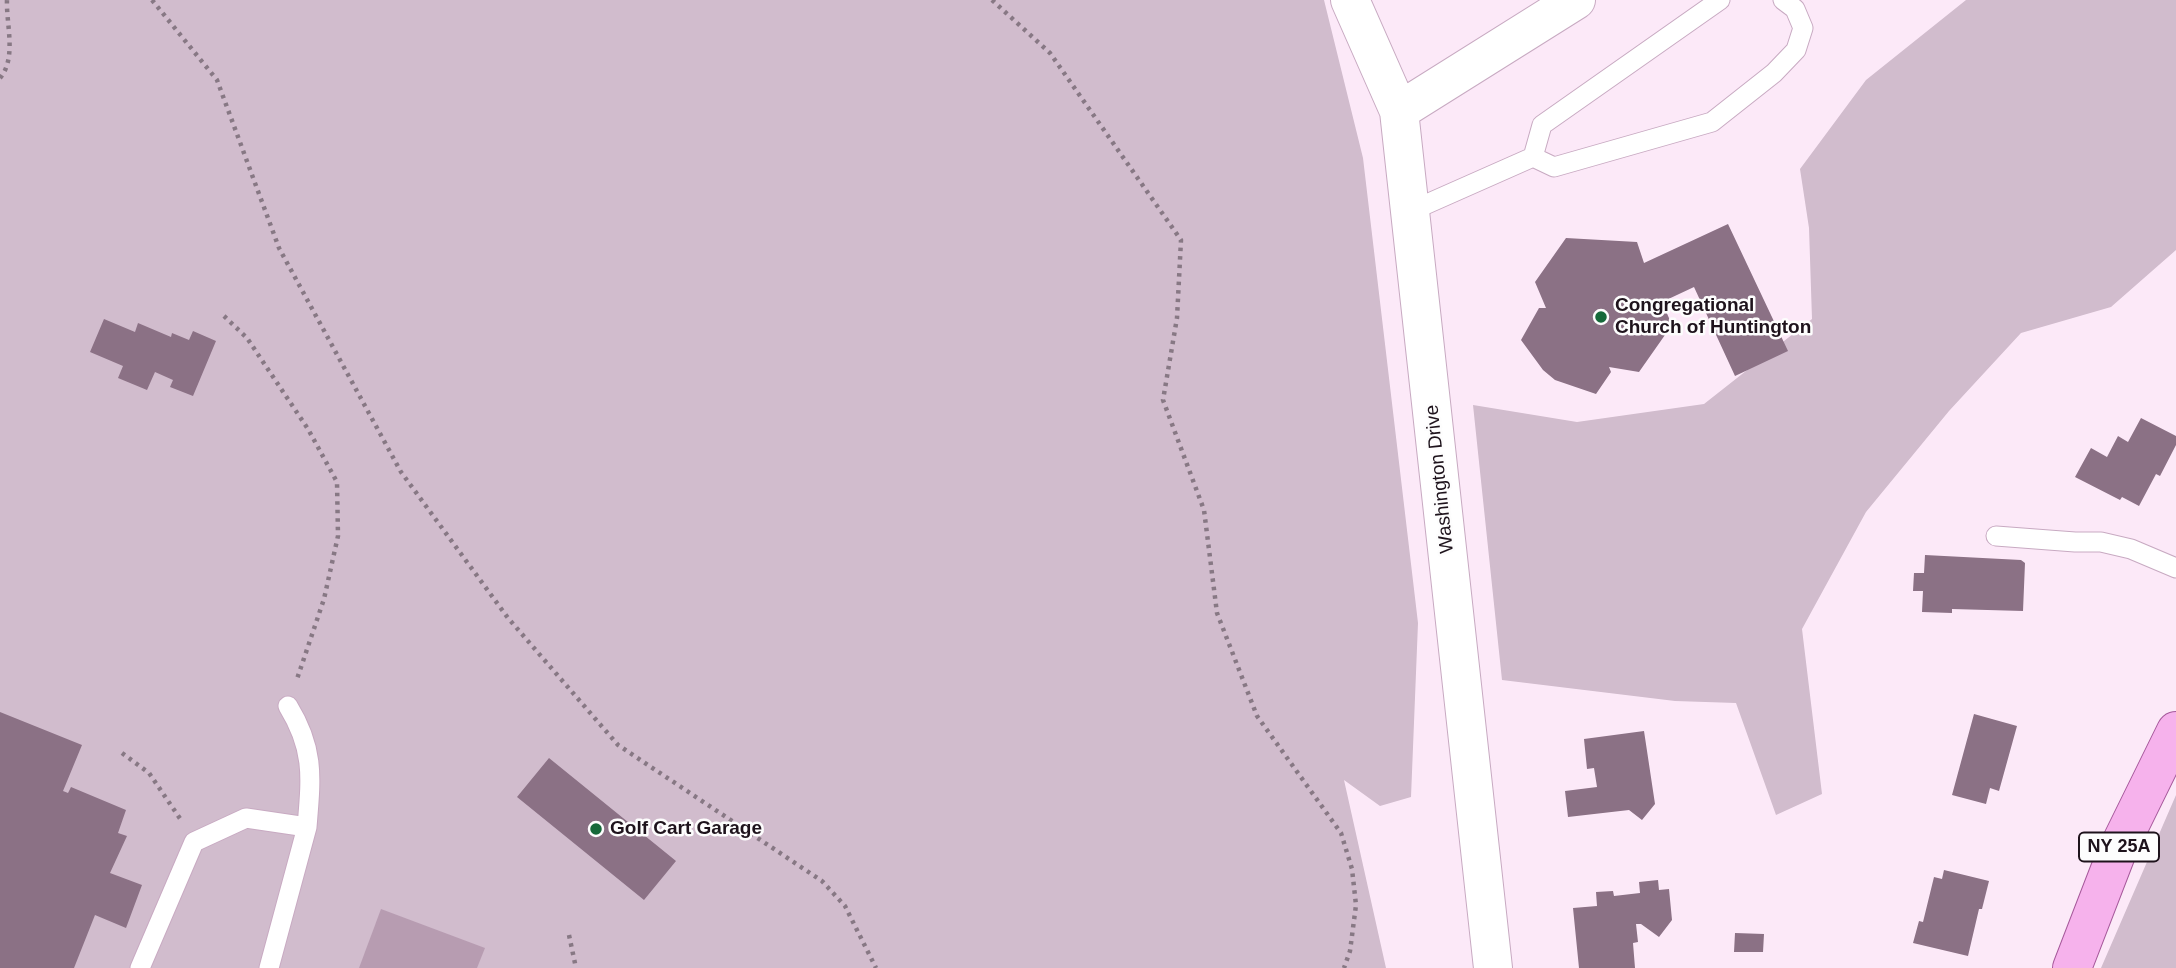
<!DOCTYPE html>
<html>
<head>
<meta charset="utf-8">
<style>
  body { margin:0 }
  canvas { display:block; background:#fce9f8 }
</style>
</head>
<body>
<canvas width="2176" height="968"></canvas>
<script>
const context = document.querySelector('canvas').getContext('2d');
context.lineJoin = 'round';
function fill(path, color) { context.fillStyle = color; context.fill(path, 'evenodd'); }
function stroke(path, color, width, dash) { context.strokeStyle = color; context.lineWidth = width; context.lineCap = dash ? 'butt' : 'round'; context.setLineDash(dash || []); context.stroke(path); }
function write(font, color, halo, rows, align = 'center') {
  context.font = font + ' Arial,sans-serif'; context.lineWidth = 5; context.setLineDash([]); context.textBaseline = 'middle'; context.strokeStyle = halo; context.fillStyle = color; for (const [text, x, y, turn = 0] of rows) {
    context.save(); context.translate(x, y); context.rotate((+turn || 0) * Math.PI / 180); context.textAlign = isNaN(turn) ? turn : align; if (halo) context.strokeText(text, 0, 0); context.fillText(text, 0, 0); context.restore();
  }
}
fill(new Path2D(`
  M 0,0 L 1324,0 L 1363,158 L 1418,623 L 1411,797 L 1380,806 L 1344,780 L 1386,968 L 0,968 Z
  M 1966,0 L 2176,0 L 2176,250 L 2111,307 L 2021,333 L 1949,411 L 1866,512 L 1802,629 L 1822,794 L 1776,815 L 1736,703 L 1675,701 L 1502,680 L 1473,405 L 1577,422 L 1704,404 L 1812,319 L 1809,228 L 1800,169 L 1866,80 Z
  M 2176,795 L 2176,968 L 2101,968 Z`), '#d1bccd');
fill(new Path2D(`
  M 381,909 L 485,948 L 477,968 L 359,968 Z`), '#b79cb1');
fill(new Path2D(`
  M 1728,224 L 1788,351 L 1735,376 L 1694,287 L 1662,302 L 1672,325 L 1639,372 L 1609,367 L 1611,372 L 1596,394 L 1555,380 L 1543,370 L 1521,340 L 1539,308 L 1546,308 L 1535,282 L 1566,238 L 1637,242 L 1644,263 Z
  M 104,319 L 135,332 L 138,323 L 171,337 L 172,333 L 189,340 L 193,331 L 216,341 L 193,396 L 170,387 L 173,380 L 155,372 L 147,390 L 118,378 L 123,366 L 90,352 Z
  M 2141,418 L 2176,436 L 2176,445 L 2160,476 L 2156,474 L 2139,506 L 2122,497 L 2120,500 L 2075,477 L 2091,448 L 2107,457 L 2118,436 L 2128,442 Z
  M 1925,555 L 2021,560 L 2025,563 L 2023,611 L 1952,609 L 1952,613 L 1922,612 L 1923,591 L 1913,591 L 1914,573 L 1924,573 Z
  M 0,712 L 82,745 L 63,791 L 68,793 L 71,787 L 126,810 L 118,833 L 127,836 L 110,873 L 142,885 L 126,928 L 95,915 L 74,968 L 0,968 Z
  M 1974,714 L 2017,726 L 1999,791 L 1990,788 L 1986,804 L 1952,795 Z
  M 1644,731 L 1655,804 L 1642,820 L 1629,810 L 1568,817 L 1565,791 L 1597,787 L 1594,768 L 1587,769 L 1584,739 Z
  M 549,758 L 676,861 L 644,900 L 517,797 Z
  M 1944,870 L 1989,881 L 1982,909 L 1979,909 L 1968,956 L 1913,943 L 1919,921 L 1923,922 L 1934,877 L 1942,879 Z
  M 1658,880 L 1659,890 L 1669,889 L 1672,920 L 1659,937 L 1641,924 L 1636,924 L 1638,942 L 1633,943 L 1635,968 L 1579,968 L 1573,908 L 1597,906 L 1596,892 L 1613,891 L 1614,896 L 1640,893 L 1639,882 Z
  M 1735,933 L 1764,934 L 1763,952 L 1734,952 Z`), '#8b7185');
const service = new Path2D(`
  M 1533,157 L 1542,125 L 1720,0
  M 1411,211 L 1533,157 L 1554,167 L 1712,122 L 1774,73 L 1796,50 L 1803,28 L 1795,9 L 1783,0
  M 1996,536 L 2075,542 L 2101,542 L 2131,549 L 2176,568
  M 288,706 C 315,750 311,778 307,827
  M 140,968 L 194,842 L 246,818 L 307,827 L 269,968`);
const minor = new Path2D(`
  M 1350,0 L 1399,111 L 1493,968
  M 1399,111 L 1576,0`);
const primary = new Path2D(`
  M 2072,968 L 2118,849 L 2176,731`);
stroke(service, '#c8aac2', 21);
stroke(minor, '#c8aac2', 40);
stroke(primary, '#a6599b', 40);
stroke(new Path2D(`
  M 152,0 L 217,80 L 279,248 L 401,472 L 508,618 L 618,745 L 822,881 L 845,906 L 876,968
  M 992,0 L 1050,53 L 1181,240 L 1177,318 L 1163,400 L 1204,510 L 1217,613 L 1257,716 L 1341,833 L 1352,869 L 1356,905 L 1350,951 L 1344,968
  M 0,78 C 17,58 6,24 7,0
  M 224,316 L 247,338 L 308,429 L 337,482 L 338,536 L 324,599 L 296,682
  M 122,753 L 149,773 L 181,820
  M 569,935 L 576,968`), '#877884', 4.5, [3.5, 5]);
stroke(service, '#fff', 19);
stroke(minor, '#fff', 38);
stroke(primary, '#f6b2ec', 38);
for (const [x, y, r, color] of [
  [1601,317,7,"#16693a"],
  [596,829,7,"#16693a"]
]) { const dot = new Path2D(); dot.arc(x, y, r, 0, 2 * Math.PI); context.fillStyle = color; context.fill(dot); stroke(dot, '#fdfdfd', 2.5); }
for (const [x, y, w] of [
  [2119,847,80]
]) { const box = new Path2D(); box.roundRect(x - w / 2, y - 14.5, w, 29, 5); context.fillStyle = '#fdfdfd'; context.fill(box); stroke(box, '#1e131c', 2); }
write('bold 18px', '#1e131c', null, [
  ["NY 25A",2119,847]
]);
write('bold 19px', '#1e131c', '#fdfdfd', [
  ["Congregational",1615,306],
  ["Church of Huntington",1615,328],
  ["Golf Cart Garage",610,829]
], 'left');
write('19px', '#1e131c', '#fdfdfd', [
  ["Washington Drive",1440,479,-96]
]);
</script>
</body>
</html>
